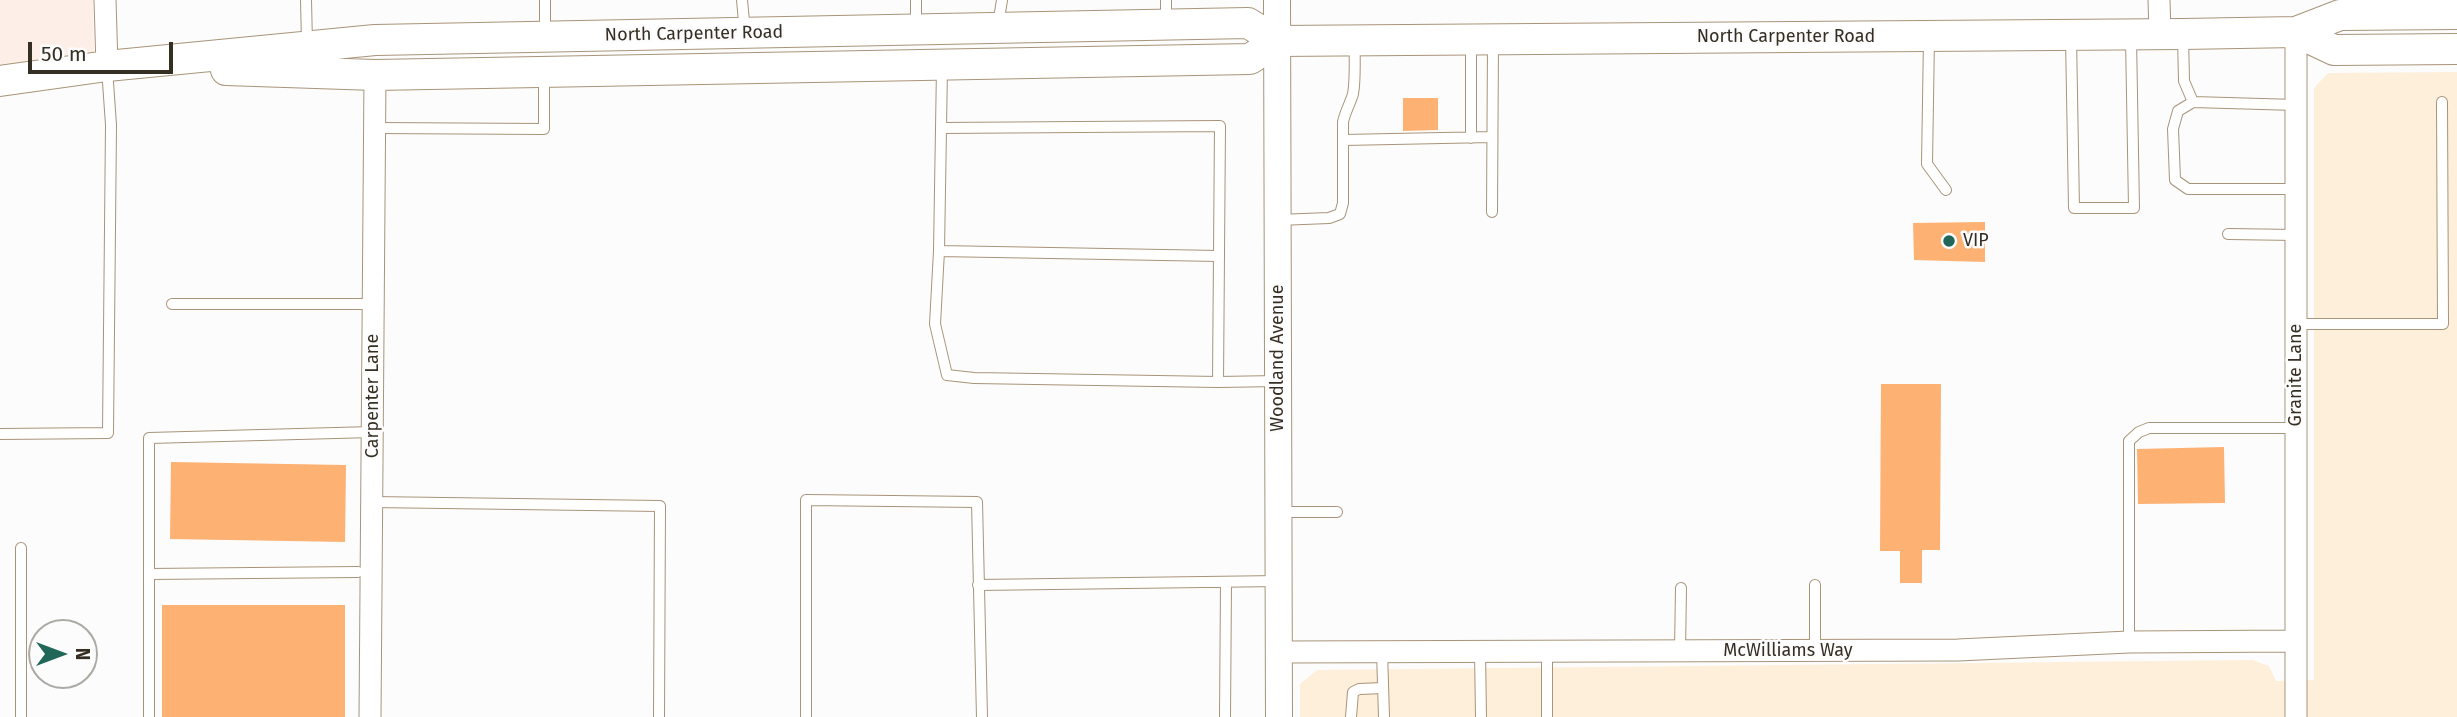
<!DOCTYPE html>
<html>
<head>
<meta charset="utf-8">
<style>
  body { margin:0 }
  #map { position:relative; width:2457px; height:717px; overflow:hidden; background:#fcfcfc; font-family:"Fira Sans",sans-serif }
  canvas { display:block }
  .north { position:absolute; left:28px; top:619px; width:70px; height:70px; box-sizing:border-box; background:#fcfcfc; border:2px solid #acaaa5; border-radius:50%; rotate:90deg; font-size:19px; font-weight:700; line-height:28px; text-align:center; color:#352e23 }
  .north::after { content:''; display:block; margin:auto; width:24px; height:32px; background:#206659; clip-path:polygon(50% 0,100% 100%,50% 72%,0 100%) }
  .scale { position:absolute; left:28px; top:42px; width:145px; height:32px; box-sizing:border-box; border:4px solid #352e23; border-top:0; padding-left:9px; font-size:21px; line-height:24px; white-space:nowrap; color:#352e23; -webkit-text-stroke:5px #fcfcfc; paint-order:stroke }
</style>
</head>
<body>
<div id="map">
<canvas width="2457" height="717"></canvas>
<div class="north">N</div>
<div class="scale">50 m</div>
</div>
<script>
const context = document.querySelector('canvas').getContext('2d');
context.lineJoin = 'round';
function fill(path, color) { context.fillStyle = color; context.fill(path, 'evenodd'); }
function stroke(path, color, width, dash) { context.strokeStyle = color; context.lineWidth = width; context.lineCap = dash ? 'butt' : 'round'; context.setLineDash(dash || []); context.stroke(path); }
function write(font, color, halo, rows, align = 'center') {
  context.font = font + ' "Fira Sans",sans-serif'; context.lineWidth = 5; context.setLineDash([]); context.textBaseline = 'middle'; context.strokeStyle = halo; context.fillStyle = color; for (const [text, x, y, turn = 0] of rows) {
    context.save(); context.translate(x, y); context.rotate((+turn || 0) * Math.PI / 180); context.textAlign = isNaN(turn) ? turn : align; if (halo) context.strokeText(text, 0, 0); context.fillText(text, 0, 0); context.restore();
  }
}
fill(new Path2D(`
  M 0,0 L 93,0 L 94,52 L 0,69 Z`), '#fdeee8');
fill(new Path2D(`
  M 2457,72 L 2457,717 L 1300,717 L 1300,684 L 1317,670 L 2252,660 L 2269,666 L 2276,681 L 2314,680 L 2314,88 L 2328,73 Z`), '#feefda');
fill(new Path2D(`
  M 1403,98 L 1438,98 L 1438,130 L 1403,131 Z
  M 1985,222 L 1985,262 L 1914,260 L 1913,223 Z
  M 1881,384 L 1941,384 L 1940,550 L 1922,550 L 1922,583 L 1900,583 L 1900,551 L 1880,551 Z
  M 2224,447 L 2225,503 L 2138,504 L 2137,449 Z
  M 171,462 L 346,465 L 345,542 L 170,539 Z
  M 162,605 L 345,605 L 345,717 L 162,717 Z`), '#fdb173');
const service = new Path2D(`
  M 306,0 L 307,43
  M 545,0 L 545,34
  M 742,0 L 745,32
  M 916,0 L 916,26
  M 1166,0 L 1166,22
  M 998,25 L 1002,0
  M 2183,36 L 2184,81 L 2193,102
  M 2071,37 L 2074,208 L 2134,208 L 2131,38
  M 1929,38 L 1927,164 L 1946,190
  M 1471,42 L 1471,138
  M 942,67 L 939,251 L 935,324 L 947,375 L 974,378 L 1218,382 L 1278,381
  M 2296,105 L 2193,102 L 2178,111 L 2173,129 L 2175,180 L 2188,189 L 2296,189
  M 375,128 L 544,129 L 544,73
  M 941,128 L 1220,126 L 1218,382
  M 1343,140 L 1492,137
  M 1492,212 L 1493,42
  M 1278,220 L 1329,218 L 1340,214 L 1343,203 L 1343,122 C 1345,112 1350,104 1353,94 C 1356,77 1354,58 1355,41
  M 2228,234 L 2296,235
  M 939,251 L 1219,256
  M 172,304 L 373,304
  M 2296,324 L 2443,324 L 2442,102
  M 0,434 L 108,433 L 111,125 L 107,68
  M 372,502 L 660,506 L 659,717
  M 1279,512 L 1337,512
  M 149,574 L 358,572
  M 978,585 L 1279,581
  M 1815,585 L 1815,651
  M 2129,642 L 2129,441 L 2139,432 L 2149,428 L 2296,428
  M 1382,651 L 1384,717
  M 1480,651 L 1481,717
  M 1547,651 L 1547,717
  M 1680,651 L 1681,588
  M 21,717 L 21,548
  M 149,717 L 149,438 L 373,432
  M 806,717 L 806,500 L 977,502 L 982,717
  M 1225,717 L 1226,583
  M 1351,717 L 1353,692 L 1359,689 L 1383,688`);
const minor = new Path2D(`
  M 105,0 L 107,66
  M 2159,0 L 2160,34
  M 2296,32 L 2296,717
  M 1279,652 L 1958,650 L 2129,642 L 2296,641
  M 370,717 L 375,75`);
const tertiary = new Path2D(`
  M 1277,0 L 1279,717`);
const secondary = new Path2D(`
  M 2296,32 L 2334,50 L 2457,49
  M 226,70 L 375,75 L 1250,59 L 1277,41
  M 0,81 L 107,66 L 375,40 L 1248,23 L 1277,41 L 2183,34 L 2296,32 L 2340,15 L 2457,14`);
stroke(service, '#a89479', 12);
stroke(minor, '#a89479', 23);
stroke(tertiary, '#a89479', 28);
stroke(secondary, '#a89479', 32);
stroke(service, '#fff', 10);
stroke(minor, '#fff', 21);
stroke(tertiary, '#fff', 26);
stroke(secondary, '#fff', 30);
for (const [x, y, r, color] of [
  [1949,241,7,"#206659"]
]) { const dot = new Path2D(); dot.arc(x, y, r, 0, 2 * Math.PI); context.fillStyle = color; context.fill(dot); stroke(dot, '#fcfcfc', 2.5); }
write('18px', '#352e23', '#fcfcfc', [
  ["North Carpenter Road",694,34,-1],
  ["North Carpenter Road",1786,37],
  ["Woodland Avenue",1278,358,-90],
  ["Granite Lane",2296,375,-90],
  ["Carpenter Lane",373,396,-90],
  ["McWilliams Way",1788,651]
]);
write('18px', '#352e23', '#fcfcfc', [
  ["VIP",1963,241]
], 'left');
</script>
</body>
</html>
